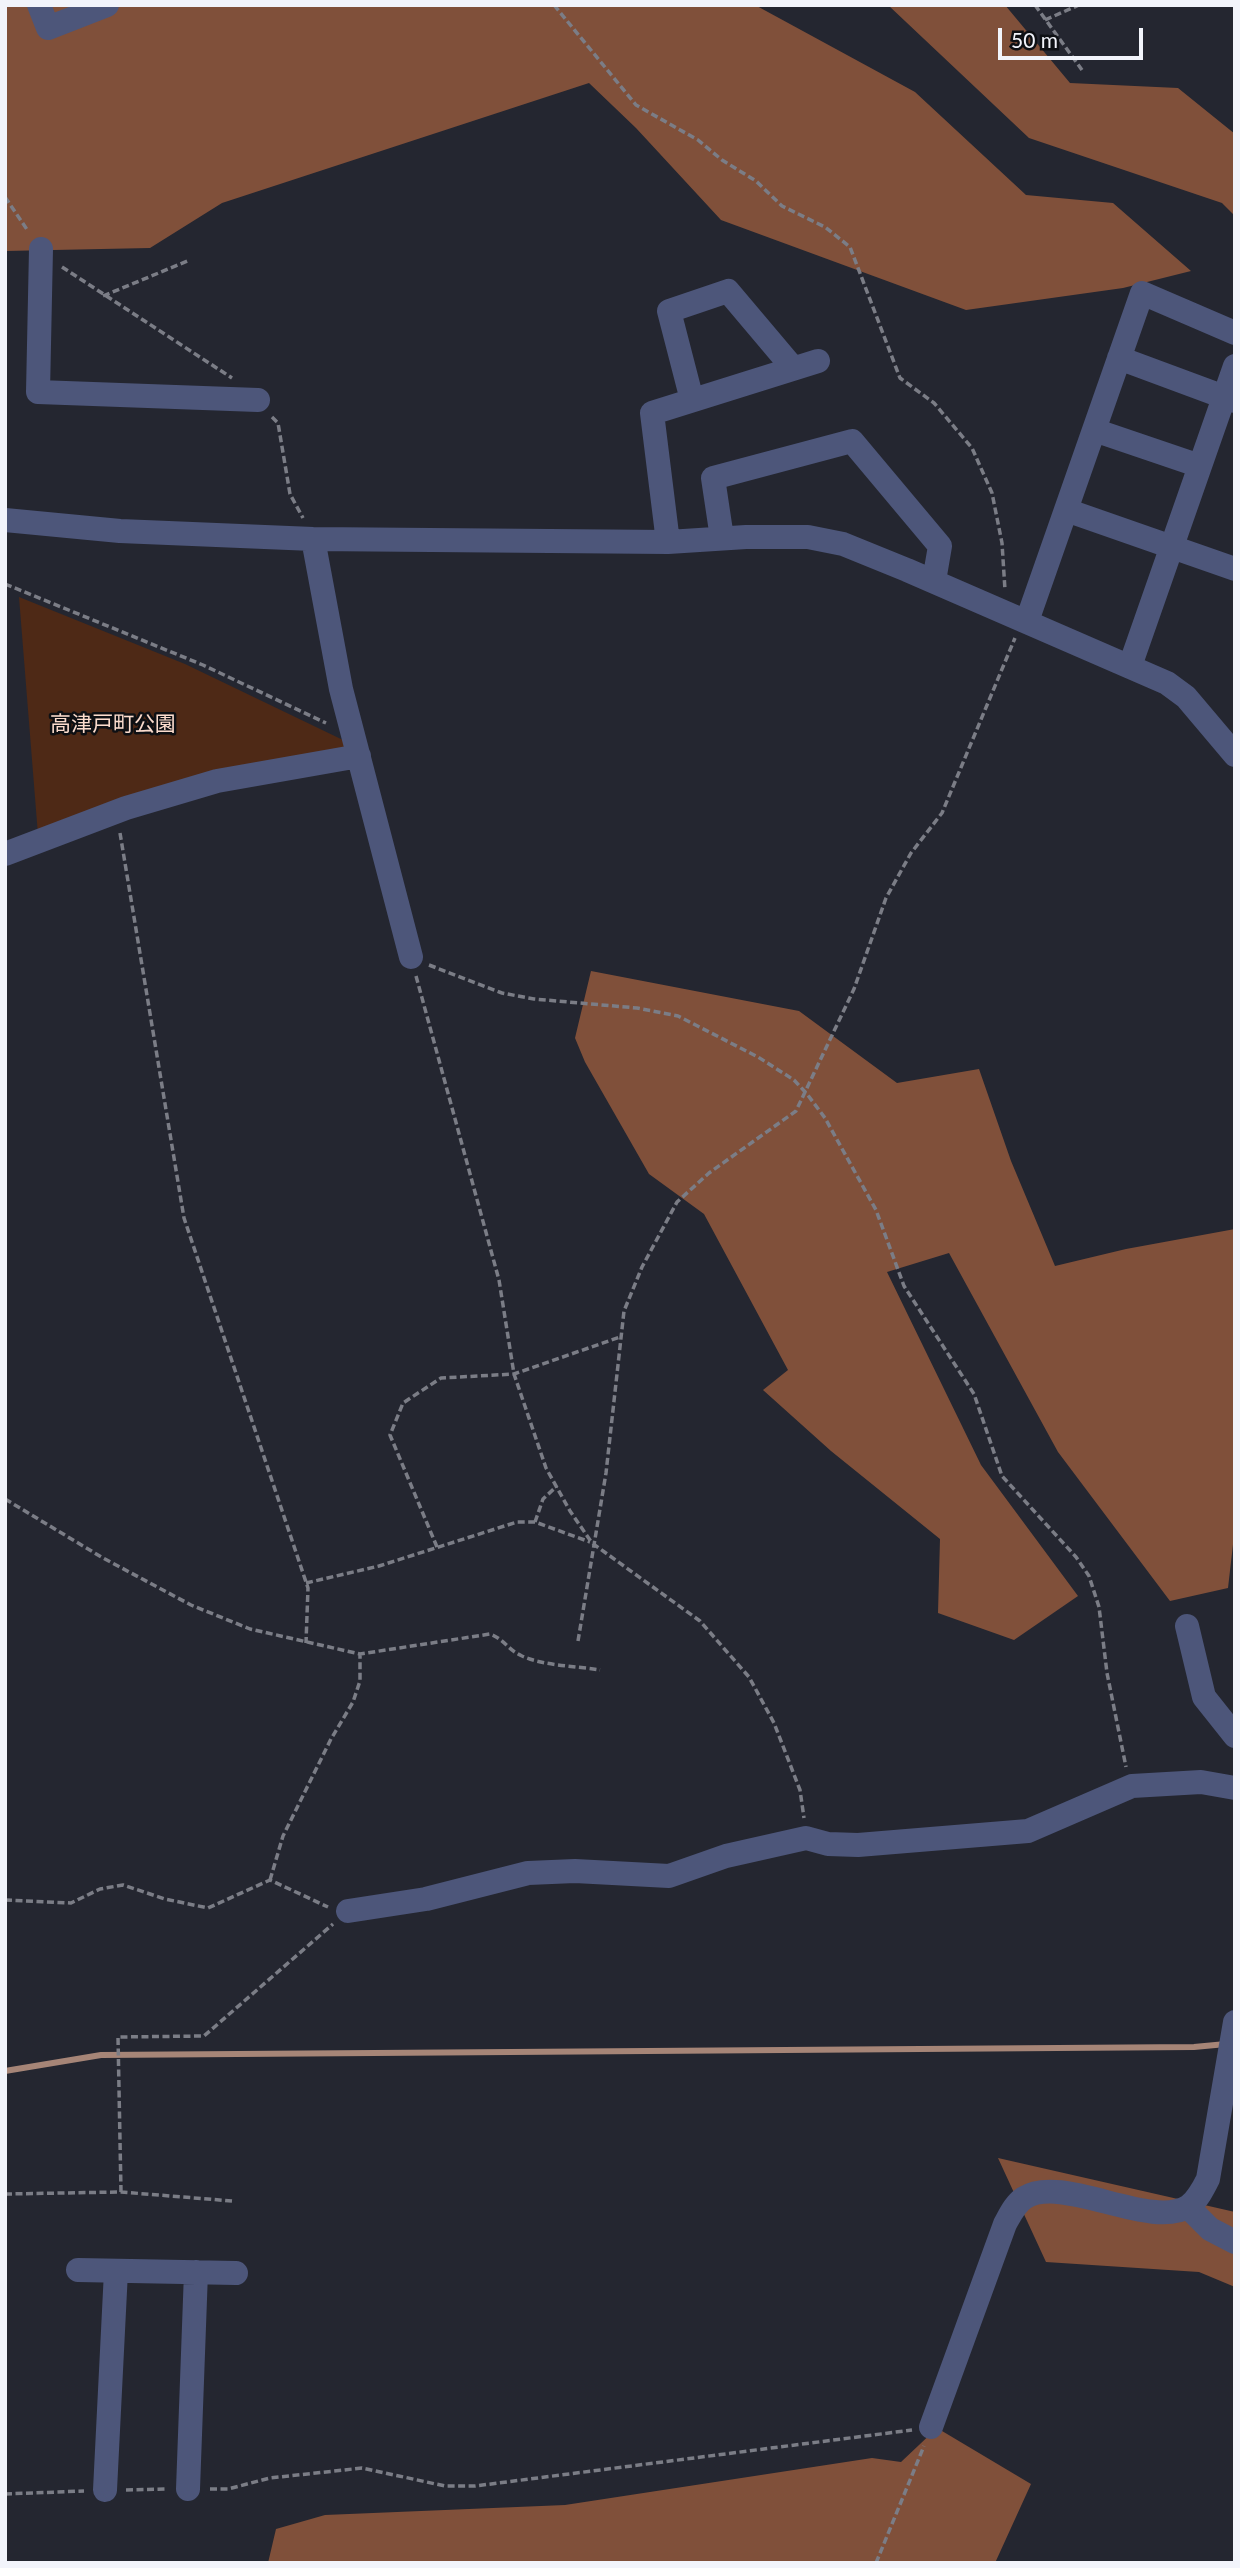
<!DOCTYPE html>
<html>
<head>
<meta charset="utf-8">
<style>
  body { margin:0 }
  #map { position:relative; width:1240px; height:2568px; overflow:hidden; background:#242630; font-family:Lato,sans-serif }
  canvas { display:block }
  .frame { position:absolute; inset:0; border:7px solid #f2f4fb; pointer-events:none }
  .scale { position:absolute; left:998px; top:28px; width:145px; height:32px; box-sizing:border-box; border:4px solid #f2f4fb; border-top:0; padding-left:9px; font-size:21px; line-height:24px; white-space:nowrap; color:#f2f4fb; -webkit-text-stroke:5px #0e1014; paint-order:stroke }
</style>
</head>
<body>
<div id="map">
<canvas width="1240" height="2568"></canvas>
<div class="frame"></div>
<div class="scale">50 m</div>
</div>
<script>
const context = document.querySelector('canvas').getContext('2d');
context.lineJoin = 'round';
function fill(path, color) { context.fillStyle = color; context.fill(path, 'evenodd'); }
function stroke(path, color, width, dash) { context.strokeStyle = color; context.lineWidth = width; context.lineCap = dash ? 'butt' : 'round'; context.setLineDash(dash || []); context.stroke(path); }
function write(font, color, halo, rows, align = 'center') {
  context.font = font + ' Lato,"Noto Sans JP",sans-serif'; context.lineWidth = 5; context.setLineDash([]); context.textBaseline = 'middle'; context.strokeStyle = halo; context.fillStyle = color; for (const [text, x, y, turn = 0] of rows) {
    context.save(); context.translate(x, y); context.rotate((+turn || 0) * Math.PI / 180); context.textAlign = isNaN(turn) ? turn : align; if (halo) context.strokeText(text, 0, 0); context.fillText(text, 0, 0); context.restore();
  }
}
fill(new Path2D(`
  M 19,597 L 185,664 L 343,740 L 346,757 L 38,835 Z`), '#4e2916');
fill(new Path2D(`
  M 5,5 L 755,5 L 915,92 L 1026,195 L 1113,203 L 1191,271 L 1123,288 L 966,310 L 721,220 L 636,128 L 589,83 L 222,203 L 150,248 L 5,251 Z
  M 888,5 L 1005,5 L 1070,83 L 1178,88 L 1235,134 L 1235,216 L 1222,203 L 1029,138 Z
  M 591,971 L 799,1011 L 897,1083 L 979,1069 L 1011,1161 L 1055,1266 L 1126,1249 L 1235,1229 L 1235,1527 L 1228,1588 L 1170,1601 L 1058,1452 L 949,1253 L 887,1272 L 981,1465 L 1078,1596 L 1014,1640 L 938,1613 L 940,1539 L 831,1451 L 763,1390 L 788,1370 L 704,1214 L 649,1174 L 585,1062 L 575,1038 Z
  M 998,2158 L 1235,2212 L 1235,2287 L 1199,2272 L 1046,2262 Z
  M 937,2428 L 1031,2484 L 995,2563 L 268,2563 L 276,2529 L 325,2515 L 565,2505 L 872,2458 L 901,2462 Z`), '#80503a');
stroke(new Path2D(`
  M 5,2071 L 101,2055 L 1194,2047 L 1226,2044`), '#a68577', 6);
stroke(new Path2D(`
  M 554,5 L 636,105 L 698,140 L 722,160 L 756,181 L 782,206 L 825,227 L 850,247 L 900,378 L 934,403 L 972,448 L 992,493 L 1002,543 L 1005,590
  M 1035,5 L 1082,70
  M 1045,20 L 1079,5
  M 5,197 L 28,231
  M 62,267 L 232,378
  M 103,296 L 190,260
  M 272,417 L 278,423 L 290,494 L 303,518
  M 5,584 L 203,665 L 326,723
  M 120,833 L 184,1218 L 308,1588 L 306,1643
  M 429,965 L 502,993 L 534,999 L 637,1008 L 678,1016 L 758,1057 L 794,1080 L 807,1094 L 825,1118 L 876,1210 L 904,1286 L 974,1394 L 1002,1476 L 1076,1557 L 1089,1576 L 1099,1607 L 1107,1673 L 1126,1767
  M 416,976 L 499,1280 L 514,1374 L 546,1468 L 570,1511 L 592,1543 L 700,1621 L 749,1677 L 774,1723 L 800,1790 L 804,1818
  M 5,1499 L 103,1558 L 191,1605 L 250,1629 L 360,1654 L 490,1634 C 504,1639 508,1650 522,1656 C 544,1666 576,1666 600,1670
  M 535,1522 L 543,1499 L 557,1486
  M 437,1547 L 390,1435 L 403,1403 L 441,1378 L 514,1374 L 620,1337
  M 306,1583 L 379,1566 L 517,1522 L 535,1522 L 590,1542
  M 578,1641 L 606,1473 L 624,1311 L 642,1267 L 677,1202 L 709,1173 L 796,1111 L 854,989 L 886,898 L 911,853 L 942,813 L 1015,638
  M 270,1880 L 283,1836 L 331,1739 L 353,1702 L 360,1681 L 360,1654
  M 5,1900 L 71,1903 L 100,1889 L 123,1885 L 165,1899 L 208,1908 L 270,1880 L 328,1907
  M 121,2192 L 118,2037 L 204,2036 L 333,1924
  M 5,2194 L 121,2192 L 232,2201
  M 210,2489 L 228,2489 L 270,2478 L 362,2468 L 445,2486 L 475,2486 L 912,2430
  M 126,2490 L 168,2489
  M 5,2494 L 84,2491
  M 876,2563 L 924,2446`), '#7b7d86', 3.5, [7, 3.5]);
stroke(new Path2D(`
  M 39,5 L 48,28 L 107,5
  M 41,249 L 38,392 L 258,400
  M 1119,358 L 1235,401
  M 692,400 L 669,311 L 728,291 L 793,368
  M 1094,430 L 1200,466
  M 1066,510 L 1235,569
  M 5,520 L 120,531 L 313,539 L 668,542 L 746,537 L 808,537 L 843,544 L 907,570 L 1167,683 L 1186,697 L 1235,755
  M 722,538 L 713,478 L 852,441 L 940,546 L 934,581
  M 313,539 L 341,689 L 411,957
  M 668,542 L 652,413 L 818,361
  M 1027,621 L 1142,293 L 1235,333
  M 1130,666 L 1235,366
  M 5,854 L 126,808 L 217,781 L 359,756
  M 1187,1626 L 1204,1697 L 1235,1736
  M 348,1911 L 426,1899 L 528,1873 L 575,1871 L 669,1876 L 726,1856 L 806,1838 L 828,1844 L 858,1845 L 1028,1831 L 1132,1786 L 1201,1782 L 1235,1788
  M 1188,2207 L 1210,2229 L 1235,2242
  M 78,2270 L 236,2273
  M 931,2427 L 1005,2224 C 1010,2215 1015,2204 1024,2198 C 1062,2173 1151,2231 1189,2206 C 1198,2199 1203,2189 1208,2179 L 1235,2022
  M 188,2489 L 196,2272
  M 105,2490 L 116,2271`), '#4d567a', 24);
write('21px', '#fcdccd', '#0e1014', [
  ["高津戸町公園",113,724]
]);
</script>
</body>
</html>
